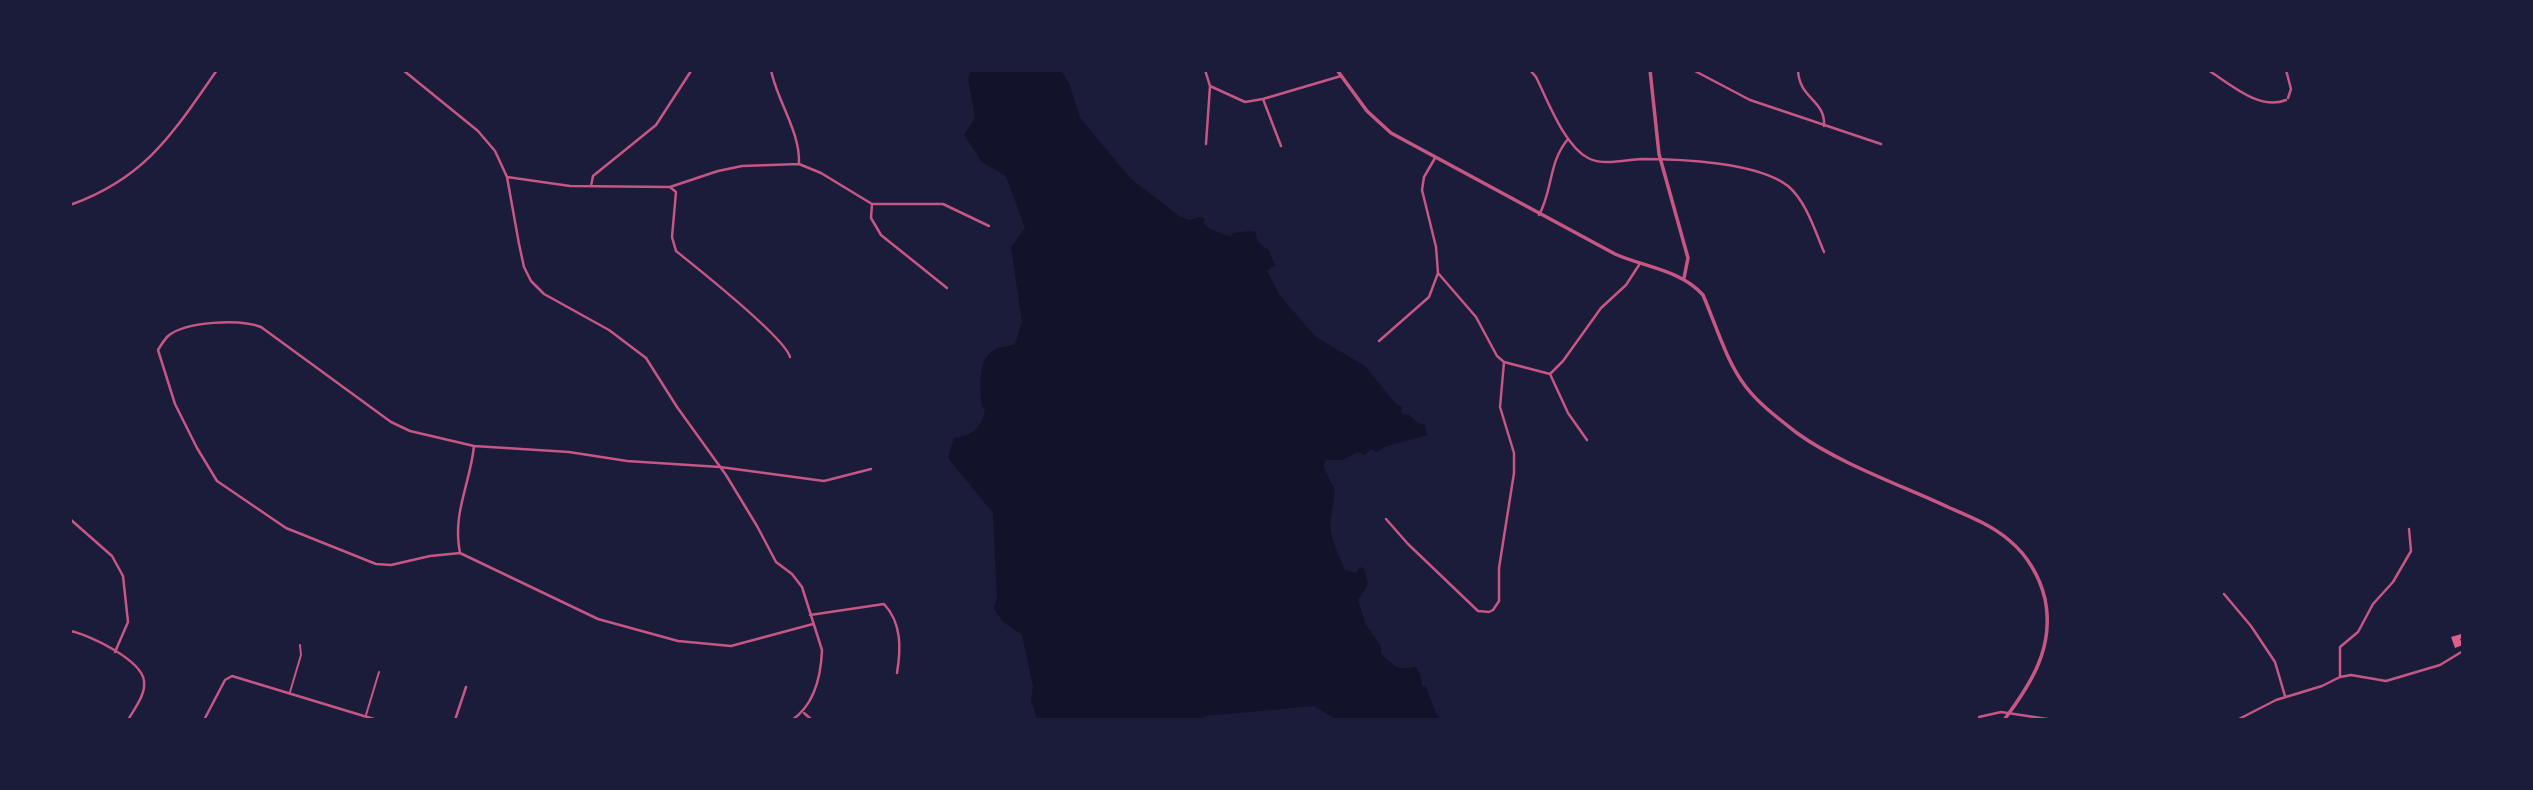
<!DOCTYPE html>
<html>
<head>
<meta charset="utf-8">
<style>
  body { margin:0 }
  #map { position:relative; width:2533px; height:790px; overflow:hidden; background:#1b1b3a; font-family:Lato,sans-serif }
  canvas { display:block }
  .frame { position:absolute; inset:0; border:72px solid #1b1b3a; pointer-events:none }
</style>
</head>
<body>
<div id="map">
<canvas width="2533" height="790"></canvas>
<div class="frame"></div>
</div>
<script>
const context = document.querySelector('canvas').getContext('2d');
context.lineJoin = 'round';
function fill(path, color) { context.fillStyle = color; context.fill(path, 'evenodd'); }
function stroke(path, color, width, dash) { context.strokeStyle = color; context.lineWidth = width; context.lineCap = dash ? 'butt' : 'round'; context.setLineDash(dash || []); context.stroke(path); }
fill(new Path2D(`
  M 971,70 L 1061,70 L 1070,86 L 1080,118 L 1131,179 L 1179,216 L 1189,220 C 1196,219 1197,215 1205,219 L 1203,223 L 1210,229 L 1231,237 L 1233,233 L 1252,231 L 1255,232 L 1258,242 L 1269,251 L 1275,265 L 1267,271 L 1280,296 L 1316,337 L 1365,366 L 1395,403 L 1402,407 L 1401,413 L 1409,415 L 1418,423 L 1425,425 L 1427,435 L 1387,446 L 1376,452 L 1371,449 L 1364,455 L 1358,452 L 1342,460 L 1326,460 L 1323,466 L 1335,490 L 1330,525 L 1332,539 L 1345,570 L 1356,573 L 1360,567 L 1364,569 L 1368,584 L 1358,600 L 1366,625 L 1381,646 L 1381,654 C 1396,665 1393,671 1416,667 L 1421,677 L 1422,686 L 1426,687 L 1436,713 L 1443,720 L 1337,720 L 1314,706 L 1205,716 L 1200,720 L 1038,720 C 1034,714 1036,708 1031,703 L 1033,686 L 1022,635 L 1003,622 L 994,608 L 997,599 L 993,513 L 948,458 L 954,438 C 974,435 982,428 985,408 L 982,407 C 981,389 975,357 998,348 C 1003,346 1009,347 1015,344 L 1022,322 L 1011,247 L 1025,228 L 1006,176 L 982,162 L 964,135 L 975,118 L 968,78 Z`), '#12122b');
fill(new Path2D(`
  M 2461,634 L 2463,638 L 2460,639 L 2463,645 L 2455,648 L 2451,637 Z`), '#dd5f8e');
stroke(new Path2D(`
  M 290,692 L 301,655 L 300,645
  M 366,715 L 379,672`), '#c65784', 2);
stroke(new Path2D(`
  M 403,70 L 478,131 L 495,151 L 507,177 L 519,244 L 524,267 L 531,281 L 544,294 L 609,330 L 646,358 L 677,407 L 726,475 L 757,526 L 776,562 L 792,574 L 802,587 L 822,650 C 821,676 814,705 792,720
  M 771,70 C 777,101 800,131 799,163
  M 1205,70 L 1210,86 L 1245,102 L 1263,99 L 1341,76
  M 1530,70 L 1536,77 C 1548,101 1564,145 1588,158 C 1603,166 1625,160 1641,159 C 1680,159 1757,162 1788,186 C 1806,201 1815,231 1824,252
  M 1693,70 L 1750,100 L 1881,144
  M 1798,70 C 1799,99 1826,100 1824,126
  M 2208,70 C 2229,83 2259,111 2286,100
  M 2286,70 L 2291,89 L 2288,98
  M 1263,99 L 1281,146
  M 1206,144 L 1210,86
  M 1435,158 L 1424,177 L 1422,190 L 1436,247 L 1438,273 L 1476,317 L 1497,356 L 1504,362 L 1550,374 L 1563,361 L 1601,308 L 1626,285 L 1639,265
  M 507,177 L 570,186 L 670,187 L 718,171 L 742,166 L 799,164 L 821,173 L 872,204 L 943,204 L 989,226
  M 591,186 L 593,176 L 656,125 L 691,71
  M 670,187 L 676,192 L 672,237 L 676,251 C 696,267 785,338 790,357
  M 872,204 L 871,218 L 881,235 L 947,288
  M 70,205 C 146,178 173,133 217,70
  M 1539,215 C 1553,190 1548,163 1568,139
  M 1379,341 L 1429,297 L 1438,273
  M 1550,374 L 1568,413 L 1587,440
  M 70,519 L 112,556 L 123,576 L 128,622 L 115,652
  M 1386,519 L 1408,544 L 1478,611 L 1489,612 L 1493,610 L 1499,601 L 1499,568 L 1514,473 L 1514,453 L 1500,407 L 1504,362
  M 460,553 C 452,513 470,485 474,446
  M 2224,594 L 2251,626 L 2275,662 L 2285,696
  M 810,615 L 884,604 C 902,623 901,649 897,673
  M 813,624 L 731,646 L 678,641 L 598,619 L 460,553 L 430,556 L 391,565 L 376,564 L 286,528 L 217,481 L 197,448 L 175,404 L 158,350 C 161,345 164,340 168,336 C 186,321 240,319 261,327 L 391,422 L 410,431 L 474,446 L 569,452 L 627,461 L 720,467 L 824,481 L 871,469
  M 70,631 C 88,634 142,660 144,681 C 146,695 134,709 128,720
  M 2340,677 L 2340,647 L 2358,632 L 2373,604 L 2393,582 L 2411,551 L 2409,529
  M 804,713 L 812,720
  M 1979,717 L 2001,712 L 2054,720
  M 204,720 L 225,680 L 232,676 L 377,720
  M 455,720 L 466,687
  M 2237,720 L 2276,700 L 2322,686 L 2340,677 L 2351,675 L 2386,681 L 2440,665 L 2463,651`), '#c65784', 2.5);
stroke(new Path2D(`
  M 1337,70 L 1367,111 L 1391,133 L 1615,254 C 1644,267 1681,270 1703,295 C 1716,325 1726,361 1746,387 C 1759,404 1779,419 1797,433 C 1838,463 1903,486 1950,508 C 1971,517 1993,526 2010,541 C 2027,555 2040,577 2045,599 C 2055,647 2031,684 2004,720
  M 1650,70 L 1659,154 L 1688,258 L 1684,278`), '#c65784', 3.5);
</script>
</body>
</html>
